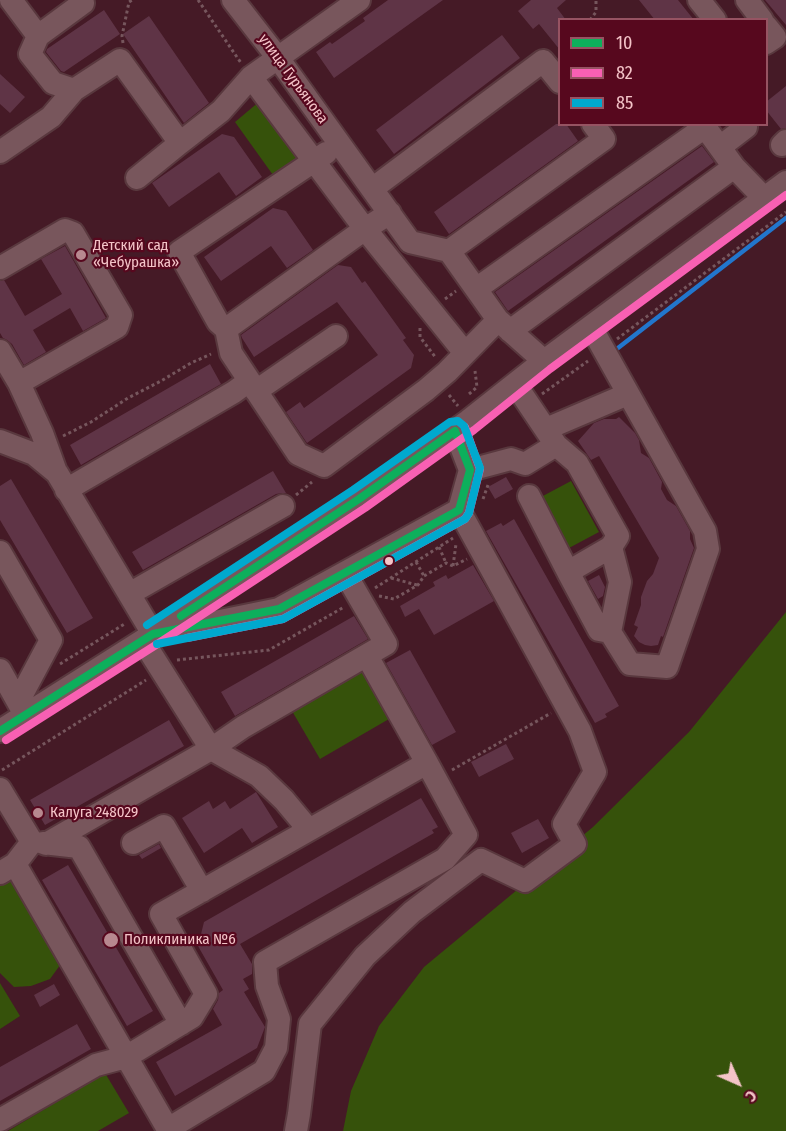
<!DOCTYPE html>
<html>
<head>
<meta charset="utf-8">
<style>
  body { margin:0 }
  #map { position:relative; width:786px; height:1131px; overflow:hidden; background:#451a26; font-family:"Fira Sans Condensed",sans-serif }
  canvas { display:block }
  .legend { position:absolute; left:558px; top:18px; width:210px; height:108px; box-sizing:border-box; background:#57081e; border:2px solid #965362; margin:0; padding:8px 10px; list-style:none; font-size:18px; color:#f4c4c8 }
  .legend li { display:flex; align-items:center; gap:12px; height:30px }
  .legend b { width:30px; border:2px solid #965362 }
  .north { position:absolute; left:708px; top:1053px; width:60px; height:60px; -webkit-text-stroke:4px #57081e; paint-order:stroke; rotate:135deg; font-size:16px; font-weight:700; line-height:24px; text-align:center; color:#f4c4c8 }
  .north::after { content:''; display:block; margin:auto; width:21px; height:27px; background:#f4c4c8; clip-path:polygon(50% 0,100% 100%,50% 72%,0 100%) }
</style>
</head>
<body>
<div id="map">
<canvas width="786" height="1131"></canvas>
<ul class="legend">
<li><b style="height:8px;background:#0daf5c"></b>10</li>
<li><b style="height:8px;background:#f860b3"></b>82</li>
<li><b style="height:8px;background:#00a9ce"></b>85</li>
</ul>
<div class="north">С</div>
</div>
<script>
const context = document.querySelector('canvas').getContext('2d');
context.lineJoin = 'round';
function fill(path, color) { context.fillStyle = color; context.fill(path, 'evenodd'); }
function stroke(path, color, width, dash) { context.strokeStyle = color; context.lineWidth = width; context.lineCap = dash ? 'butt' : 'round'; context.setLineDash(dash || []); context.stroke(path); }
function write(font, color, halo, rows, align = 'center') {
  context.font = font + ' "Fira Sans Condensed",sans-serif'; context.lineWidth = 4.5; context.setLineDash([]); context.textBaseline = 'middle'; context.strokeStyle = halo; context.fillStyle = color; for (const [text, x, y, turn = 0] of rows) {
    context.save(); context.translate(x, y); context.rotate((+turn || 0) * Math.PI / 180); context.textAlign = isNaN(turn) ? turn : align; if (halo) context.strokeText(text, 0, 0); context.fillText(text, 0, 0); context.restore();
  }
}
fill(new Path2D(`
  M 260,101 L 314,168 L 283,189 L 235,122 Z
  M 571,481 L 599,532 L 569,548 L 541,497 Z
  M 786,612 L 786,1131 L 343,1131 L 351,1091 L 379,1026 L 424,967 L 593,827 L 689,732 Z
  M 362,671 L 389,719 L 320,759 L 292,711 Z
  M 14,875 L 63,961 L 50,979 L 31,986 L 14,987 L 0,973 L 0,883 Z
  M 0,983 L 20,1016 L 0,1029 Z
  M 105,1073 L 129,1113 L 98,1131 L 8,1131 Z`), '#36520b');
stroke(new Path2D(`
  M 618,348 L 786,218`), '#2276cc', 4.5);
fill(new Path2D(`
  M 388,0 L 443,0 L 334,78 L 316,52 L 330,42 L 332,44 L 365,21 L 363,18 Z
  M 531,0 L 566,0 L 557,8 L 566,20 L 560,20 L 560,50 L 539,24 L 533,29 L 518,11 Z
  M 639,0 L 678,0 L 694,20 L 655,20 Z
  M 765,0 L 786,0 L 786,25 Z
  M 104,10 L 120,34 L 64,72 L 61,71 L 46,52 L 47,49 Z
  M 149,16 L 209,103 L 184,123 L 123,34 Z
  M 502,35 L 520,58 L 394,154 L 376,130 Z
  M 0,74 L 25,97 L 10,113 L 0,104 Z
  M 786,86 L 786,128 L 781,129 L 766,110 L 766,102 Z
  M 556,124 L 566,124 L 578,141 L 449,234 L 434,212 Z
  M 222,134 L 234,137 L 262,177 L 236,196 L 219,172 L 169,207 L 152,183 Z
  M 702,146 L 714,162 L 508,311 L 495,292 Z
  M 273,208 L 286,211 L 313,250 L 287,268 L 271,246 L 221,281 L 204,257 Z
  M 65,246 L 106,318 L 83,331 L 70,308 L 33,330 L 46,352 L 24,365 L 12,344 L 7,340 L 3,338 L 0,333 L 0,281 L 4,280 L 25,316 L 62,294 L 41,259 Z
  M 338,265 L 351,267 L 362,283 L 365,281 L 406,338 L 403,340 L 414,355 L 411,368 L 307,443 L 286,412 L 300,402 L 304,408 L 378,355 L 337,302 L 254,357 L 242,338 L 241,335 Z
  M 210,364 L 221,384 L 81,465 L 70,445 Z
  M 619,417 L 635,433 L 639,440 L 641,453 L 649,458 L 662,482 L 661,489 L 667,500 L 676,506 L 690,531 L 690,539 L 694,548 L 663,637 L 661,636 L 658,645 L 651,646 L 645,645 L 639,642 L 634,636 L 638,627 L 634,625 L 641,605 L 641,597 L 647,581 L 653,574 L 659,558 L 599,456 L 591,460 L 578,441 L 594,423 L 604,419 L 616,419 Z
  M 273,471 L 286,493 L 282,493 L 276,494 L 143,570 L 132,552 Z
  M 506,477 L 513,489 L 495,499 L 488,487 Z
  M 11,479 L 93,618 L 67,633 L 0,520 L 0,486 Z
  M 514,519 L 619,706 L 605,714 L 607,717 L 595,723 L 486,531 L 501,523 L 503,526 Z
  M 473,565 L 494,601 L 434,635 L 419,609 L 405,617 L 400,606 L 435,586 L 433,582 L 446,575 L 448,579 Z
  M 599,575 L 605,587 L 603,596 L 598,599 L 588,581 Z
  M 354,616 L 368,639 L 235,716 L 221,692 Z
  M 410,650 L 456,732 L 432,745 L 386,663 Z
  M 169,720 L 184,746 L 45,825 L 30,800 Z
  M 506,744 L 514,759 L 479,777 L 471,762 Z
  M 256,792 L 278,827 L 252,843 L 242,828 L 204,853 L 182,818 L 209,801 L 213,809 L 225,801 L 230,809 Z
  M 421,798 L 438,827 L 432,830 L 434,833 L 240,944 L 252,964 L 252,974 L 243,979 L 249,989 L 244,992 L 265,1027 L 257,1048 L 175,1096 L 156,1062 L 222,1025 L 213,1009 L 218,1000 L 219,993 L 223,990 L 198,946 L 204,922 Z
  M 538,819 L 549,838 L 522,853 L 511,833 Z
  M 159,844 L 161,848 L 142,859 L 139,855 Z
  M 68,865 L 153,1011 L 127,1026 L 42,880 Z
  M 54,984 L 60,995 L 40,1007 L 34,995 Z
  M 77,1024 L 91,1049 L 0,1101 L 0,1067 Z`), '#5f3446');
const minor = new Path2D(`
  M 11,0 L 38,36
  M 233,0 L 278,58 L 410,242 L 449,251 L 498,320 L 544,361
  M 699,0 L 715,20
  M 747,0 L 762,20
  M 766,26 L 775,37 L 766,43
  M 251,77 L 365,229 L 465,353
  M 74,90 L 53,83 L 30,54 L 38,36 L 83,3
  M 782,145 L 786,141
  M 720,147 L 746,127
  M 0,152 L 51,117 L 74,90 L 120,60 L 180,143 L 221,111 L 251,77 L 359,0
  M 137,178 L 180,143
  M 372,189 L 543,61 L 560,82
  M 390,213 L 365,229 L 226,329 L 231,353 L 298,454 L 324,466 L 426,390 L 447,372 L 498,320
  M 449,251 L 604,139 L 593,124
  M 0,268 L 65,230 L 73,233 L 121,315 L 117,327 L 19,383
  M 476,289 L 705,127 L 734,167
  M 591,327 L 705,531 L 708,549 L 667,667 L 630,664 L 610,632
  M 226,329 L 218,322 L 179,252 L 326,153
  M 510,331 L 734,167 L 765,199
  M 0,351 L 19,383 L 42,433 L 56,472
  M 256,391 L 336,336
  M 546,429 L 628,394
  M 0,441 L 34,454 L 57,473 L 153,634
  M 556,445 L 577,463 L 618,536 L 611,547 L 568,572 L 599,630 L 610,632 L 620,582 L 611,547
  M 470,470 L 511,459 L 525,464 L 556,445 L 515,384
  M 66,490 L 234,392 L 249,381
  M 529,496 L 568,572
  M 0,552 L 51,640 L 18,702
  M 129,594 L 283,506
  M 166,632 L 279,609 L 459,510
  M 143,641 L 211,749 L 259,776 L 284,800 L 309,830 L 427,763 L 466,835 L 445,859 L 265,962 L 267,986 L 279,1019 L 276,1048 L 264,1071 L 168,1129
  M 367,656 L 427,763
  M 0,670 L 24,713
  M 0,731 L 153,634 L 359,499 L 468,421 L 544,361 L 786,182
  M 0,789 L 32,842 L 15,864 L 0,873
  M 43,843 L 79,847 L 181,1024
  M 133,843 L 164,826 L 202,891
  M 46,844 L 211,749 L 243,727 L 386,644 L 345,573
  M 15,864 L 169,1131
  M 0,1120 L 96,1065 L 126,1057 L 192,1017 L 206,994 L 161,914 L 309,830
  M 296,1131 L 299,1114 L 310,1024 L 365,956 L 412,912 L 481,860 L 525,881 L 575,844 L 564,824 L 595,772 L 580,731 L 459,510 L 470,470 L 455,431`);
stroke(minor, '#59383e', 26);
stroke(new Path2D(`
  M 198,0 L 241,63
  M 590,20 L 596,12 L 596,0
  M 123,43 L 122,36 L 129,2 L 132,0
  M 445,299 L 456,291
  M 420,328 L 420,337 L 436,358
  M 617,339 L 786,212
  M 469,394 L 477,387 L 475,371
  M 542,394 L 588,361
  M 449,395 L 458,406
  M 63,436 L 91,422 L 128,398 L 161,381 L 191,363 L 211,354
  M 296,495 L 312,482
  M 483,499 L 488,485
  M 439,547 L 446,563
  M 416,562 L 424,576
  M 453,566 L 456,544
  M 391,578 L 417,585
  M 375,588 L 453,538
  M 379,596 L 394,599 L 418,585 L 424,576 L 446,563 L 453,566 L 467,559
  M 177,660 L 269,650 L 344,607
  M 60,664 L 126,623
  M 2,770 L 146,680
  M 452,770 L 551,713`), '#76565d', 3, [3, 3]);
stroke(minor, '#78565c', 22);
stroke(new Path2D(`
  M 181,616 L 359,499 L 455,431
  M 0,731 L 153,634 L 279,609 L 459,510 L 470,470 L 455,431`), '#0daf5c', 8);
stroke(new Path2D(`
  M 187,638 L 283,619 L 465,519 L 469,513 L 480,469 L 465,427
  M 6,740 L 159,643 L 365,508 L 474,430 L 550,369 L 786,195`), '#f860b3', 8);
stroke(new Path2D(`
  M 147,625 L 353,490 L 450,422 L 458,421 L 464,426 L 480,468 L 469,513 L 465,519 L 283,619 L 157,644`), '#00a9ce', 8);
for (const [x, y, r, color] of [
  [81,255,6,"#b7888f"],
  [389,561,5,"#f4c4c8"],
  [38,813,6,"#b7888f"],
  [111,940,8,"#b7888f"]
]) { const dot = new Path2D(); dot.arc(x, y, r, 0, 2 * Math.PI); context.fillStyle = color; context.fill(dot); stroke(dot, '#57081e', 2); }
write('15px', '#f4c4c8', '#57081e', [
  ["улица Гурьянова",293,79,54]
]);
write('15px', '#f4c4c8', '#57081e', [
  ["Детский сад",93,246],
  ["«Чебурашка»",93,263],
  ["Калуга 248029",50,813],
  ["Поликлиника №6",124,940]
], 'left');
</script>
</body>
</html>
